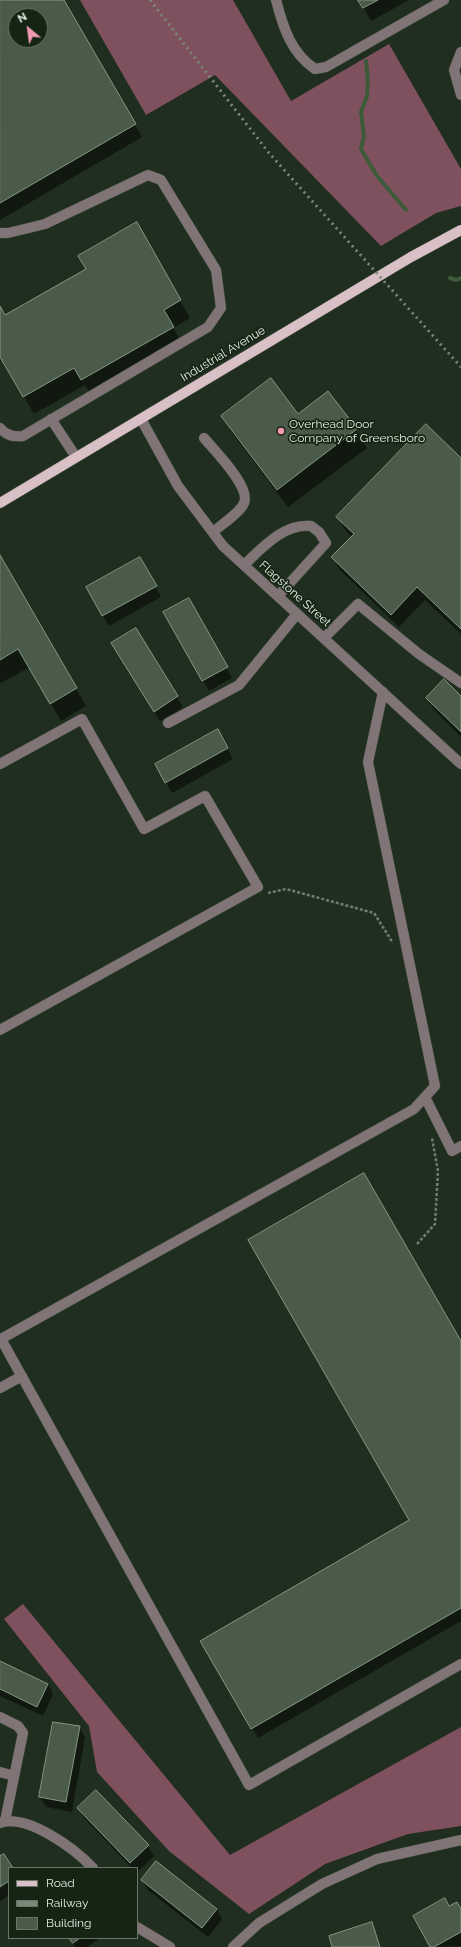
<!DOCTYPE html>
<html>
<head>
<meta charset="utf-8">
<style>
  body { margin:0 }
  #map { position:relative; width:461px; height:1947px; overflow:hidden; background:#1f2e1e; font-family:Raleway,sans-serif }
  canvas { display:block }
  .legend { position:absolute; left:8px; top:1867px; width:130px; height:72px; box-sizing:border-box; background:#162414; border:1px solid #697567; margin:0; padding:5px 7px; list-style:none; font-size:12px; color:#e5efe4 }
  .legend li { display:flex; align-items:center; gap:8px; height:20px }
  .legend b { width:20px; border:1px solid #697567 }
  .north { position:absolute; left:8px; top:8px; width:40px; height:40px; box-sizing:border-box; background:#162414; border:1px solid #697567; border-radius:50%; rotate:331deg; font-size:11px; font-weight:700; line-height:16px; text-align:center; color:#e5efe4 }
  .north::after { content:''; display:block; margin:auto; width:14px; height:18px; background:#f19ab4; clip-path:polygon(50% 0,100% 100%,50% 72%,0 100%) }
</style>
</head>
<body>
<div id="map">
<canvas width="461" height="1947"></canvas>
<ul class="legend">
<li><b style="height:5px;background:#d9c0c6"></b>Road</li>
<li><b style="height:5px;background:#7b877a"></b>Railway</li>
<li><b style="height:11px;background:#4b5b49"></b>Building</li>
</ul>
<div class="north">N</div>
</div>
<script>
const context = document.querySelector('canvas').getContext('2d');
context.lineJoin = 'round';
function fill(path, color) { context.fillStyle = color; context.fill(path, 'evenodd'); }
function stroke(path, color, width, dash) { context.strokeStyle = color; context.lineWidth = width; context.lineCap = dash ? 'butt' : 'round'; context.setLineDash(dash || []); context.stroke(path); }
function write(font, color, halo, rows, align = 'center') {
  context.font = font + ' Raleway,sans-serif'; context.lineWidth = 3.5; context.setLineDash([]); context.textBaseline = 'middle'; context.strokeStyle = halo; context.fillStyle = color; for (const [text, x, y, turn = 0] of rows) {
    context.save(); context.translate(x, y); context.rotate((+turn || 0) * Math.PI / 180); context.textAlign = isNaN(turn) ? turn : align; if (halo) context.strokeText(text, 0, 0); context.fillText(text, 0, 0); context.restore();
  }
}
fill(new Path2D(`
  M 80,0 L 233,0 L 291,101 L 389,44 L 461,169 L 461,206 L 436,213 L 381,246 L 215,75 L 146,115 Z
  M 23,1604 L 230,1855 L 461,1727 L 461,1826 L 408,1834 L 325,1864 L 249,1914 L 169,1851 L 97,1772 L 89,1726 L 4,1619 Z`), '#7f515f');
fill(new Path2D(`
  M 0,0 L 63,0 L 142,137 L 0,220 ZM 16,16 L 40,16 L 40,40 L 16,40 Z
  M 359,0 L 409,0 L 371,21 Z
  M 136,224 L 190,318 L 173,328 L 183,345 L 92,397 L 85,385 L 34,414 L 0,355 L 0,307 L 5,316 L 87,269 Z
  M 328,393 L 356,430 L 367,448 L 288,507 L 233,434 L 223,416 L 297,415 Z
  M 461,459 L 461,634 L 425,600 L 399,627 L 340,570 L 333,557 L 352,537 L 345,530 L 338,517 Z
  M 0,557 L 86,706 L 61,721 L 30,667 L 1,683 L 0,681 Z
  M 140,558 L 161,597 L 109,626 L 87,588 Z
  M 188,599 L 232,678 L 209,691 L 165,612 Z
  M 135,629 L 183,707 L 160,721 L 118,653 Z
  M 461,697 L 461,737 L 435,711 L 427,698 Z
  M 217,730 L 233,759 L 172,793 L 156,764 Z
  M 461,1343 L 461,1621 L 258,1738 L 202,1641 L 411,1521 Z
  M 0,1662 L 48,1684 L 53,1694 L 43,1716 L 0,1696 Z
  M 79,1727 L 85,1737 L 72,1812 L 46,1807 L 40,1797 Z
  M 78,1808 L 148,1846 L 154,1856 L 137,1872 L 137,1868 L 132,1868 L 84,1818 Z
  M 0,1858 L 12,1868 L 9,1868 L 9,1895 L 0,1901 Z
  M 142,1880 L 217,1909 L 222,1919 L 208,1937 L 148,1890 Z
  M 449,1907 L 461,1911 L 461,1946 L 431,1947 Z
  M 371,1923 L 381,1947 L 333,1947 Z
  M 69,1938 L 99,1938 L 99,1939 L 87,1947 L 75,1947 Z`), '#0007');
stroke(new Path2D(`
  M 366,61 L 368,81 L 367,96 L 361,112 L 364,136 L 361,149 L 377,176 L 406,210
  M 450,278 L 456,280 L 461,278`), '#3d5a39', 4);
const building = new Path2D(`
  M 0,0 L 64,0 L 136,124 L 0,203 ZM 16,16 L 40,16 L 40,40 L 16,40 Z
  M 358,0 L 378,0 L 363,8 Z
  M 137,222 L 181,300 L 164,310 L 174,327 L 81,380 L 74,368 L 23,397 L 0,357 L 0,306 L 5,315 L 86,269 L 78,256 Z
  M 271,378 L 298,414 L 328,391 L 357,429 L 277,490 L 221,416 Z
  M 426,424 L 461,458 L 461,629 L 417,587 L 391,615 L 331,557 L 354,534 L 336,517 Z
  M 0,555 L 77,688 L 50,704 L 18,649 L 0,660 Z
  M 140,557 L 157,586 L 102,616 L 86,587 Z
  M 189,598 L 228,667 L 202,681 L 163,612 Z
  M 136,628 L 178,696 L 154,712 L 111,643 Z
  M 444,679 L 461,696 L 461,732 L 426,698 Z
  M 218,729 L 228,748 L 165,783 L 155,764 Z
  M 364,1173 L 461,1341 L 461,1608 L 251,1729 L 200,1641 L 409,1520 L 248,1240 Z
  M 0,1661 L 48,1684 L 37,1707 L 0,1689 Z
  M 53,1722 L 80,1726 L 66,1802 L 39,1797 Z
  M 96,1790 L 149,1845 L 130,1863 L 77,1808 Z
  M 4,1854 L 13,1868 L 9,1868 L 9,1881 L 0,1887 L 0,1856 Z
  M 156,1861 L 217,1909 L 202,1928 L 141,1880 Z
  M 445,1898 L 449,1906 L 457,1902 L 461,1909 L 461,1932 L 434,1947 L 430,1947 L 413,1916 Z
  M 372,1922 L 380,1947 L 332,1947 L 329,1936 Z
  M 69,1938 L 80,1938 L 73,1943 Z`);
fill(building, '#4b5b49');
stroke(building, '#859783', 1);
const minor = new Path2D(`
  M 276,0 C 283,27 291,53 315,69 L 326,67 L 444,0
  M 461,52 L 454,70 L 461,95
  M 0,233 L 8,233 L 45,224 L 148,175 L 161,180 L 216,270 L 221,308 L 208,327 L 23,436 C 14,437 7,436 0,428
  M 51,419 L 76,457
  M 141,419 L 178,486 L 223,546 L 461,764
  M 204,438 C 215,451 254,490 243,505 C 238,514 221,525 213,532
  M 244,565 C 262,548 284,523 311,526 L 319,532 L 326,543 L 278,596
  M 324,638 L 358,604 L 419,654 L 461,683
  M 383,692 L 368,762 L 435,1086 L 414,1109 L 1,1339 L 249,1785 L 461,1664
  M 168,723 L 239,685 L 297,614
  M 0,764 L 82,719 L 144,829 L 205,796 L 258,887 L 0,1030
  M 425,1097 L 452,1151 L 461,1146
  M 0,1388 L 22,1376
  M 0,1717 L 18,1726 L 23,1733 L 5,1821
  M 0,1772 L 14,1776
  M 0,1823 C 27,1813 75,1849 93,1868
  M 137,1927 L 170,1947
  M 233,1947 L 259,1923 L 322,1884 L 377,1859 L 461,1840`);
const major = new Path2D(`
  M 0,503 L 411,257 L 461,230`);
stroke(minor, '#3b493a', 11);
stroke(major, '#3b493a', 11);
stroke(new Path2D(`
  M 268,893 L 286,889 L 374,913 L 393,943
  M 417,1244 L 435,1224 L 438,1171 L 432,1138`), '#707d6f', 2.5, [3, 2]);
stroke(minor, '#817477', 10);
stroke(major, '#d9c0c6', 10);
stroke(new Path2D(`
  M 150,0 L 269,153 L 461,367`), '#7b877a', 3, [2, 4]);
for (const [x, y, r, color] of [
  [281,431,4,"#f19ab4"]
]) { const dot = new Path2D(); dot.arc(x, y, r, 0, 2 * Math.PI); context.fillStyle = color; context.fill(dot); stroke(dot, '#162414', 1.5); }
write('12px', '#e5efe4', '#162414', [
  ["Industrial Avenue",223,354,-31],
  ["Flagstone Street",295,594,42]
]);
write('12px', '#e5efe4', '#162414', [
  ["Overhead Door",289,424],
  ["Company of Greensboro",289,438]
], 'left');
</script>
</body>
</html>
